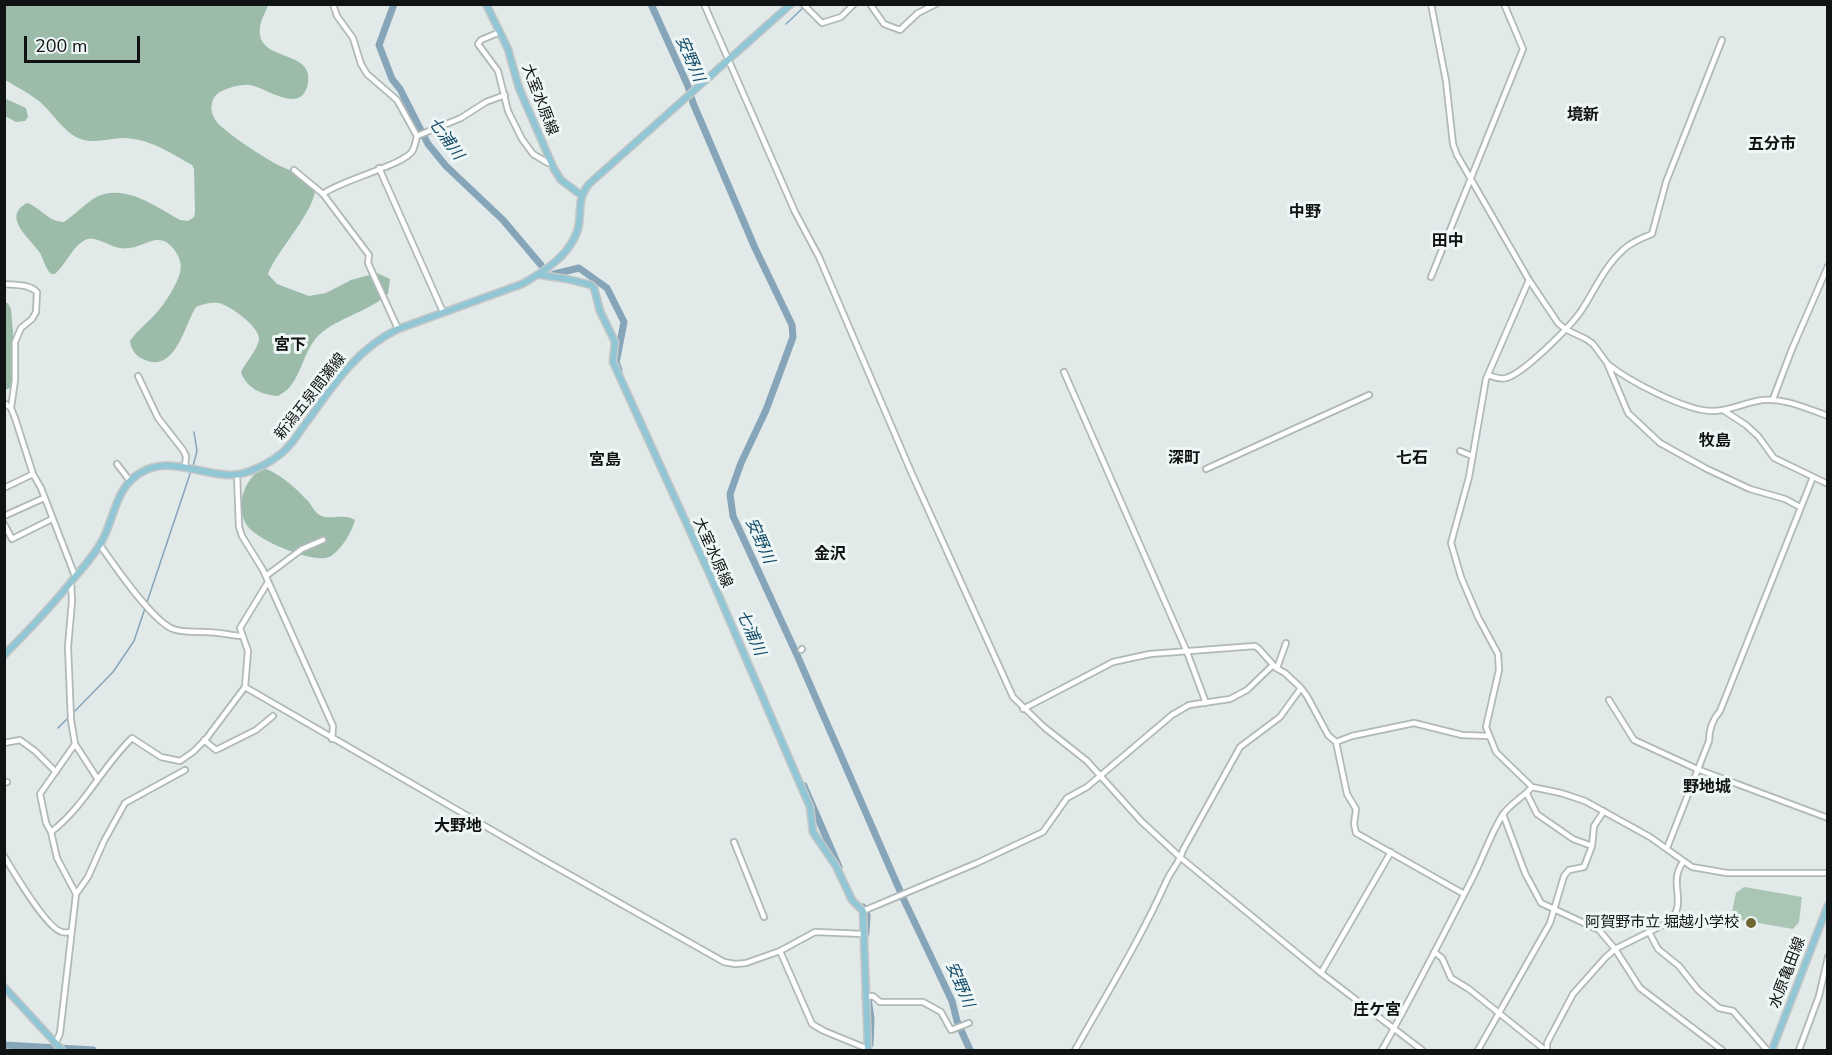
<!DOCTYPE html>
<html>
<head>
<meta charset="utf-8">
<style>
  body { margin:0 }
  #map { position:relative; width:1832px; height:1055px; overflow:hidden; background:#e1e9e9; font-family:"Nunito Sans",sans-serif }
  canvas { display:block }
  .frame { position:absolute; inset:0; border:6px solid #101313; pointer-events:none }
  .scale { position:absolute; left:24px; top:36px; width:116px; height:27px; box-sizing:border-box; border:3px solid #101313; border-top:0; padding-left:8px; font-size:18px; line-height:21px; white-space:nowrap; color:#101313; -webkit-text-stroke:4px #eef6f6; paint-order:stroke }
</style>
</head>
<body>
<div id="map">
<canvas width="1832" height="1055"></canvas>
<div class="frame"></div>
<div class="scale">200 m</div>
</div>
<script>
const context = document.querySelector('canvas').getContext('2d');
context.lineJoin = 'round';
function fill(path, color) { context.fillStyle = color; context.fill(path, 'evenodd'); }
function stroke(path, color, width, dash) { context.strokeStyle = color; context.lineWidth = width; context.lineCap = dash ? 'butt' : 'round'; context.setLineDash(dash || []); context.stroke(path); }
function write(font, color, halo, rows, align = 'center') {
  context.font = font + ' "Nunito Sans","Noto Sans JP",sans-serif'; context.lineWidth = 6; context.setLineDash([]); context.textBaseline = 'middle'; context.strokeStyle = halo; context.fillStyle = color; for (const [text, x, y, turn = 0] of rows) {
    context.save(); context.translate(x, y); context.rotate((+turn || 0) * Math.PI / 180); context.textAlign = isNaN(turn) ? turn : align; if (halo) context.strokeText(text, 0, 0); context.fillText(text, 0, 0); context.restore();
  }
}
fill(new Path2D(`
  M 1744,887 L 1802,897 L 1799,922 L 1793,929 L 1736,919 L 1732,912 L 1736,893 Z`), '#aac5b4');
fill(new Path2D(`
  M 5,5 L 268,5 C 265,14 258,24 260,35 C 264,61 314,51 308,83 C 302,116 267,88 250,85 C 241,84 232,87 224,90 C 218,92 213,97 212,103 C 210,109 213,116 216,121 C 224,132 262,156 276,164 C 288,170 307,175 315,186 C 318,208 277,250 268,274 L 277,284 L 309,296 L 326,293 L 351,280 L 377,273 L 390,279 L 388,294 C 368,312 339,317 319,335 C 305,348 302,373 289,388 C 286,391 281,394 278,396 C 262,395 246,388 241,372 C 246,362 258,349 259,339 C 260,327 229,305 219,303 C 210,302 204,304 196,307 C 184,326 175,375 143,359 C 136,356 131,350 130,341 C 138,329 149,322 158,311 C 166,302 175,287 179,276 C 182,267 181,261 177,254 C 159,224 144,252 120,248 C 110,247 95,235 85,240 C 72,247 66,264 55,274 L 51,274 C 45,268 44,260 40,253 C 30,238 1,217 27,203 C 40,207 48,222 64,222 C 74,215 83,206 93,199 C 122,181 156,207 180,220 L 188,221 L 194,217 L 195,212 L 194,169 L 192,165 C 171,153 148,138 123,138 C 110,138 94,144 81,139 C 65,134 53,113 40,102 C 29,93 17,87 5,80 Z
  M 4,98 L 26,108 L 28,117 L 25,121 L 16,122 L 5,116 Z
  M 4,303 L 8,303 L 11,309 L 17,378 L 12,387 L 5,390 Z
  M 263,468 C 278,472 296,488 306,499 C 311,503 313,510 318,514 C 329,522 344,512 355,520 C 352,532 340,552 329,557 C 312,564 254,539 246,524 C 235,504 245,478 263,468 Z`), '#9cbca9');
stroke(new Path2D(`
  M 786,24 L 807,4
  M 193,466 L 197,451 L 194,432
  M 73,713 L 113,672 L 134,641 L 191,471
  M 58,728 L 70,716`), '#86a5b9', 1.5);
stroke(new Path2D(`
  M 394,4 L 379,45 L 392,79 L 400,89 L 428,144 L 446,166 L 503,220 L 541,265
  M 651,4 L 688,86 L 693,103 L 755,248 L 792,325 L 793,337 L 785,359 L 766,410 L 741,463 L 730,494 L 733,516 L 797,655 L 904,900 L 952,1001 L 957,1021 L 970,1050
  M 554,274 L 579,268 L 607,288 L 624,322 L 616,363 L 619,370
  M 804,786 L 839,867
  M 863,907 L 867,915 L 866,933
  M 868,998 L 871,1019 L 870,1044
  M 4,1045 L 93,1050`), '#86a5b9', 7);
const minor = new Path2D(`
  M 704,4 L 795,212 L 819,257 L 912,474 L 1013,697 L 1044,727 L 1087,761 L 1141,821 L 1181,858 L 1321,973 L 1422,1050
  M 803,4 L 822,23 L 841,17 L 854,4
  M 870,4 L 884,24 L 900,30 L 918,13 L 936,4
  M 1431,4 L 1446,81 L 1453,144 L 1457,155 L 1529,280 L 1558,323 L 1565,329 L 1586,339 L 1593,344 L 1607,363 L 1628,413 L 1660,443 L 1707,469 L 1750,489 L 1785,499 L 1800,507
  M 500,32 L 481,40 L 478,44 L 498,71 L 508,111 L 522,139 L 533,154 L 548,163 L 551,163
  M 417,136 L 461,118 L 486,102 L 505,95
  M 379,168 L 443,312
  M 294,170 L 323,194 L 369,255 L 368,263 L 398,329
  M 323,194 C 340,180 406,165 413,150 C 415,146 416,140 417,136 L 397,100 L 367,74 L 361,64 L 353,38 L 337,16 L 333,4
  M 1431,277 L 1523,49 L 1504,4
  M 1529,280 L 1486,379 L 1469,477 L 1451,543 L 1461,577 L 1478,617 L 1498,654 L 1499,670 L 1486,727 L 1496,752 L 1532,787 L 1561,793 L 1585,801 L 1650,837 L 1692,867 L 1727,873 L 1828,873
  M 4,284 C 15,285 29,284 37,292 L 36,312 L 32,319 L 21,328 L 15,342 L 15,380 L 11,408
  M 1609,365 C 1629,381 1686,411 1712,411 C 1728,411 1742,404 1757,401 C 1780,396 1806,408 1828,416
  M 1064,372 L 1187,652 L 1206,703
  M 1488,375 C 1494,377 1499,380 1506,378 C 1523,374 1570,327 1581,311 C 1595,290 1604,267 1623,250 C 1631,242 1642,238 1652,234 L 1666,182 L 1722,40
  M 138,376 L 158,418 L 183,450 L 186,456 L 185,467
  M 1773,399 L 1792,349 L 1828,266
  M 4,403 L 11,408 L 15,418 L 33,474 L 41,488 L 75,576
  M 1723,410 L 1746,425 L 1758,436 L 1774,458 L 1828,484
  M 1460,451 L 1472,456
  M 117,464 L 130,481
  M 1206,469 L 1369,395
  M 237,475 L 239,527 L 242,536 L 263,570 L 333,726 L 332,739
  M 4,488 L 33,474
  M 4,516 L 44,498
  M 4,524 L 12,539 L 52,519
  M 100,545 C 114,565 152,621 173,629 C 183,633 194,631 205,632 C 217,632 230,635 242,636
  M 266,576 L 302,549 L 323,540
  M 71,582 L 72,601 L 68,647 L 71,720 L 75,744 L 97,778
  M 801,650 L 802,649
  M 1277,668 L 1286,643
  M 245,687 L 540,858 L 724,962 L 735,964 L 746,963 L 780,951 L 815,932 L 864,934
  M 1609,700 L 1634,740 L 1697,769 L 1828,818
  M 1023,709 L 1113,662 L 1150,654 L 1255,646 L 1259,649 L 1276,668 L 1285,673 L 1301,688 L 1307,696 L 1328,735 L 1336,742 L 1347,794 L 1356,809 L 1354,824 L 1356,833 L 1464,894
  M 204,740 L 216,750 L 256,730 L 273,716
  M 1336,742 L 1352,736 L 1414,723 L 1462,735 L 1489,736
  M 4,743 L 20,740 L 35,751 L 56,772
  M 75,744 L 40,794 L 46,823 L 51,832 L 57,858 L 76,894
  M 4,783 L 7,782
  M 1527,794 L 1537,814 L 1573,839 L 1592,846
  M 1503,814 L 1525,873 L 1541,903 L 1599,930 L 1615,949 L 1640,988 L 1722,1050
  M 51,832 C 84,807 102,767 132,738 L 161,757 L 180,761 L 193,752 L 206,739 L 245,687 L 248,651 L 240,628 L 268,582
  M 734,842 L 764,917
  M 1667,848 L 1709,741 C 1709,729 1712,720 1720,711 L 1813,477
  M 4,856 C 13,871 46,928 62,932 C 64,933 69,932 71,932
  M 863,911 L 977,863 L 1043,832 L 1067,798 L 1087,787 L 1172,715 L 1189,705 L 1230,699 L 1247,690 L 1273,665
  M 1649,932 L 1658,949 L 1679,966 L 1698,990 L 1719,1008 L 1733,1011 L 1767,1050
  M 780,951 L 812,1024 L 824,1031 L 868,1049
  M 1434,952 L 1442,958 L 1451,978 L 1469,989 L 1545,1050
  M 1321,973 L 1391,852
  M 865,997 L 873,996 L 880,1002 L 923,1002 L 941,1012 L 951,1030 L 969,1023
  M 53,1041 L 57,1040 L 60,1033 L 76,894 L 88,877 L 104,841 L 125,803 L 185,770
  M 1075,1050 C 1106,995 1140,940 1166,882 C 1171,870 1180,862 1183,850 L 1240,747 L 1280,717 L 1301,688
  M 1382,1050 C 1413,994 1443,936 1472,879 C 1483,858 1490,835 1502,816 C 1510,803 1523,798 1532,787
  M 1478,1050 L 1550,923 L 1564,876 L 1569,870 L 1584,867 L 1592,846 L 1594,826 L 1604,811
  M 1547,1050 L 1547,1043 L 1573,994 L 1605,958 L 1615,949 L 1669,922 C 1689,902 1667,885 1683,862
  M 1799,1050 L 1819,996 L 1828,957`);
const major = new Path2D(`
  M 486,4 L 508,49 L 519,88 L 554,169 L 561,180 L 581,195
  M 541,275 L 567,279 L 591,285 L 594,288 L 600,311 L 615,342 L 613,362 L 710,575 L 810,807 L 813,832 L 817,838 L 836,866 L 852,900 L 863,911 L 868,1050
  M 4,655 C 29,630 53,605 75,577 C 85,565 97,552 104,537 C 115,514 117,485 142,472 C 170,456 201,475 231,475 C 248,475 272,462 284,451 C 294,442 301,429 309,419 C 334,384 358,348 398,329 L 522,284 C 545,271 574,253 579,224 C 581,208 578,197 589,184 L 791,4
  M 4,987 L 62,1050
  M 1772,1050 L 1828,905`);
stroke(minor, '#b0b8b8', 8);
stroke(major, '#c6c6c6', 9);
stroke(minor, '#fff', 4.5);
stroke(major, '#91c7d5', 6);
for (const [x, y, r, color] of [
  [1751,923,6,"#6f6633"]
]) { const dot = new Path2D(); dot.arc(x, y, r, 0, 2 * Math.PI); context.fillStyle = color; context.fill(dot); stroke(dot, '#eef6f6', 2); }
write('15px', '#101313', '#eef6f6', [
  ["大室水原線",539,100,69],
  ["新潟五泉間瀬線",311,397,-52],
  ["大室水原線",712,553,66],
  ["水原亀田線",1788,973,-69]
]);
write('15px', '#101313', '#eef6f6', [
  ["阿賀野市立 堀越小学校",1739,923]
], 'right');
write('italic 16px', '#114966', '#eef6f6', [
  ["安野川",689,59,66],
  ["七浦川",445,139,54],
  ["安野川",759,541,66],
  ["七浦川",750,633,66],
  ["安野川",959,985,67]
]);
write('bold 16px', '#101313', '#eef6f6', [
  ["境新",1583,116],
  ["五分市",1772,145],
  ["中野",1305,213],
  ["田中",1448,242],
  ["宮下",290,346],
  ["牧島",1715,442],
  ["深町",1184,459],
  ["七石",1412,459],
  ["宮島",605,461],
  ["金沢",830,555],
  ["野地城",1707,788],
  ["大野地",458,827],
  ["庄ケ宮",1377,1011]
]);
</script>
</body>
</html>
